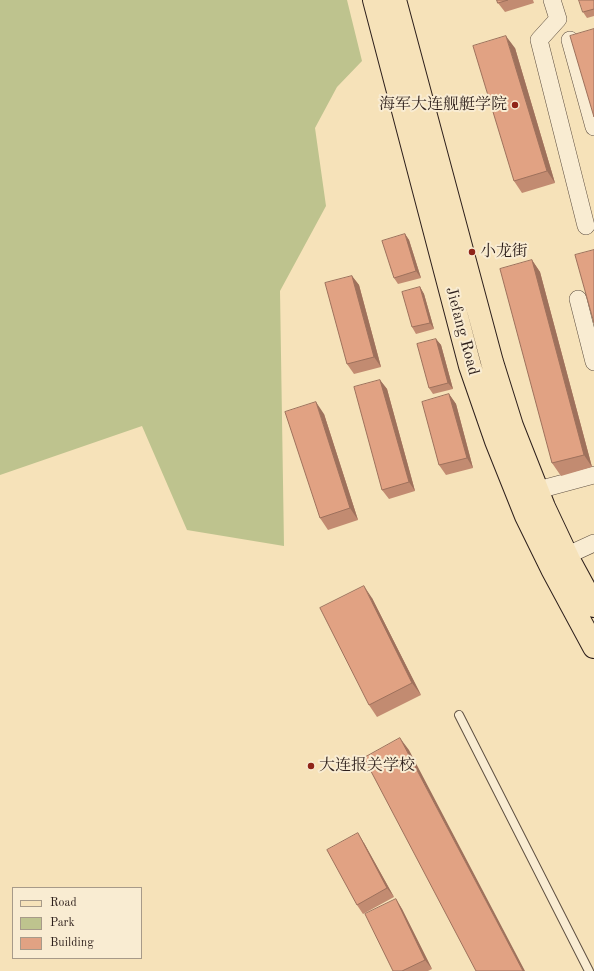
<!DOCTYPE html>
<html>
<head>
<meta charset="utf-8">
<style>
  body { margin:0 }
  #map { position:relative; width:594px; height:971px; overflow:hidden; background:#f6e2b9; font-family:"Old Standard TT",serif }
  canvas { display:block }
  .legend { position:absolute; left:12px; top:887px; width:130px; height:72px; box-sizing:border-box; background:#f9ecd2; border:1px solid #a79a89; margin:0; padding:5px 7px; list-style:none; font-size:12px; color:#2d1f1b }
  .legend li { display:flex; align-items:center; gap:8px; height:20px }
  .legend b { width:20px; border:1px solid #a79a89 }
</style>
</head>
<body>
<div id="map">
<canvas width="594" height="971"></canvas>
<ul class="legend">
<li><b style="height:5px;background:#f6e2b9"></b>Road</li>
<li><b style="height:11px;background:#bec38e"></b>Park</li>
<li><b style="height:11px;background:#e1a283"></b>Building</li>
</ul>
</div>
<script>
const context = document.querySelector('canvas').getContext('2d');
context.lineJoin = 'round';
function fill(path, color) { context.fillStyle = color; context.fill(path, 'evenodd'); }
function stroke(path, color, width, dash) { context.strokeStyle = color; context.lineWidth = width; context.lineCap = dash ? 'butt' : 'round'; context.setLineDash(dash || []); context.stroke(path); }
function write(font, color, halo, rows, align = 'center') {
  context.font = font + ' "Old Standard TT","Noto Serif SC",serif'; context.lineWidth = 4; context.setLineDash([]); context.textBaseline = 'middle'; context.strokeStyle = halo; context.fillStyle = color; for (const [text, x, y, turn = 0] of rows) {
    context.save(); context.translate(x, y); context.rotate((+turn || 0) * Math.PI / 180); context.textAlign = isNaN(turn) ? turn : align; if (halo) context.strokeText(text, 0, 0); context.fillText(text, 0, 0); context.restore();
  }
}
fill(new Path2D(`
  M 0,0 L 347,0 L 362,61 L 337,87 L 315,128 L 326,206 L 280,291 L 284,546 L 187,530 L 142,426 L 0,475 Z`), '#bec38e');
const service = new Path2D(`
  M 459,715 L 589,971`);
const minor = new Path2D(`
  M 552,0 L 558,19 L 539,40 L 586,226
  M 570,40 L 594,127
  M 578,299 L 594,362
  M 538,490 L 594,475
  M 557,560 L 594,543`);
const primary = new Path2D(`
  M 374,0 L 470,366 L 496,441 L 526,516 L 552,569 L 594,647
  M 395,0 L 492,362 L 512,426 L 544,507 L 569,560 L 594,606`);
stroke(service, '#5f5042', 10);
stroke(minor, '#5f5042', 18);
stroke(primary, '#2d1f1b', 24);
stroke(service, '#f9ecd2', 8);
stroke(minor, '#f9ecd2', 17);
stroke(primary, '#f6e2b9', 22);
fill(new Path2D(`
  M 497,0 L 533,0 L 534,3 L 505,12 L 498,3 Z
  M 594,0 L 594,16 L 587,18 L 583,12 Z
  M 515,48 L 555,183 L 522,193 L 514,181 Z
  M 405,234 L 409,240 L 421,278 L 398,284 L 394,278 Z
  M 532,260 L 540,272 L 592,467 L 561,476 L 552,463 Z
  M 352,276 L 359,285 L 381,367 L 354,374 L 347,364 Z
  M 420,287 L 424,294 L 434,329 L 416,334 L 412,327 Z
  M 436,339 L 441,345 L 453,389 L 433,394 L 429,388 Z
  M 380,380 L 387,389 L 415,491 L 389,499 L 382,490 Z
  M 449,394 L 456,404 L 473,468 L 446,475 L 439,465 Z
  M 324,414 L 358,520 L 328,530 L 320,518 Z
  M 372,598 L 421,695 L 377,717 L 369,705 Z
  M 364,843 L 394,897 L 363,914 L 357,905 Z
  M 396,899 L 402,909 L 432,969 L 428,971 L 393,971 Z`), '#c28b71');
fill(new Path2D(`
  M 506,36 L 515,48 L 555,183 L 547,171 Z
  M 405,234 L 409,240 L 421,278 L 416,271 Z
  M 532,260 L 540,272 L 592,467 L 584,455 Z
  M 352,276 L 359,285 L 381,367 L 374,357 Z
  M 420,287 L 424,294 L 434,329 L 430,323 Z
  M 436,339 L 441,345 L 453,389 L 448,383 Z
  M 380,380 L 387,389 L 415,491 L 409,482 Z
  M 449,394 L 456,404 L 473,468 L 467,458 Z
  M 316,402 L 324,414 L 358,520 L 350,508 Z
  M 364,586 L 372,598 L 421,695 L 412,683 Z
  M 400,738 L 409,750 L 525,971 L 523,971 Z
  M 358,833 L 364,843 L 394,897 L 387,888 Z
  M 396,899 L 402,909 L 432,969 L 425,960 Z`), '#9e715c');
const building = new Path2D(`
  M 497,0 L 508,0 L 498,3 Z
  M 579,0 L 594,0 L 594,9 L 583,12 Z
  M 594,29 L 594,117 L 570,36 Z
  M 506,36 L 547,171 L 514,181 L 473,46 Z
  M 405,234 L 416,271 L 394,278 L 382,241 Z
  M 594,250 L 594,323 L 575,255 Z
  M 532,260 L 584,455 L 552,463 L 500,269 Z
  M 352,276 L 374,357 L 347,364 L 325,283 Z
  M 420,287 L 430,323 L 412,327 L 402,292 Z
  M 436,339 L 448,383 L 429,388 L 417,344 Z
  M 380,380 L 409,482 L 382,490 L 354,387 Z
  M 449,394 L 467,458 L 439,465 L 422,402 Z
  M 316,402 L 350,508 L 320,518 L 285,412 Z
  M 364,586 L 412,683 L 369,705 L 320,608 Z
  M 400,738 L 523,971 L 476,971 L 364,758 Z
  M 358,833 L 387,888 L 357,905 L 327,850 Z
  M 396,899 L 425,960 L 402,971 L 393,971 L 365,914 Z`);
fill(building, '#e1a283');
stroke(building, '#9e715c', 1);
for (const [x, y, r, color] of [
  [515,105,4,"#8f2418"],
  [472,252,4,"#8f2418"],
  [311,766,4,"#8f2418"]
]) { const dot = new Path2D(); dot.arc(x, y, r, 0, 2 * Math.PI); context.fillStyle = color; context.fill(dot); stroke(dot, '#f9ecd2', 1.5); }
write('16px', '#2d1f1b', '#f9ecd2', [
  ["海军大连舰艇学院",507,105,"right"],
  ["小龙街",480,252],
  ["大连报关学校",319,766]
], 'left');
write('16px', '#2d1f1b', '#f9ecd2', [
  ["Jiefang Road",462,331,75]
]);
</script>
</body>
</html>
